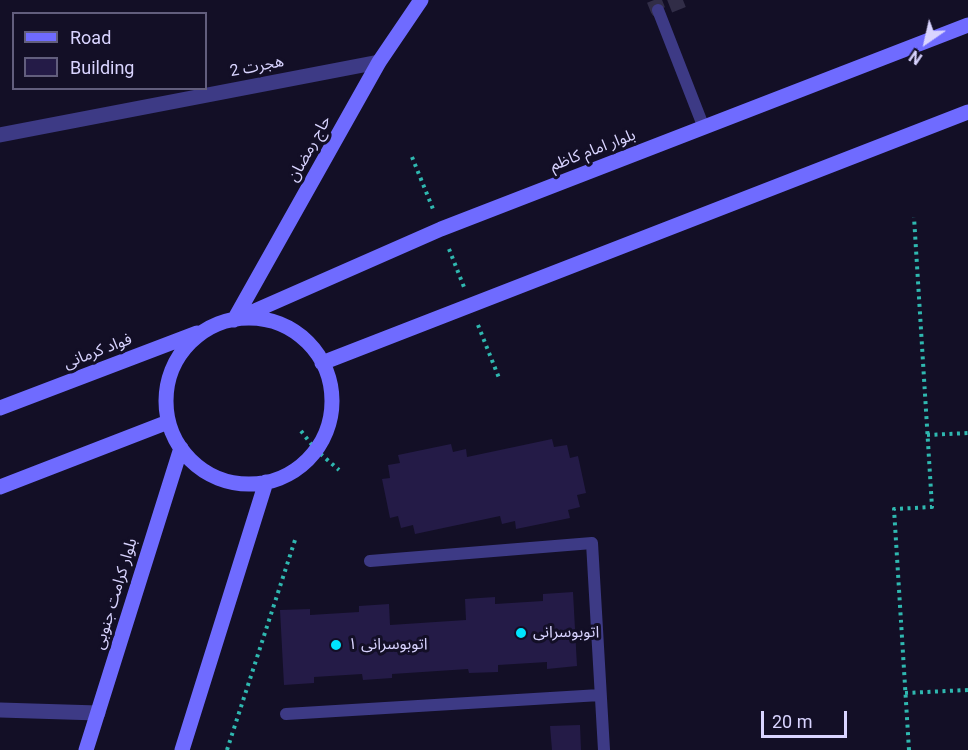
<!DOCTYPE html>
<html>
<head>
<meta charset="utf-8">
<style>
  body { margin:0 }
  #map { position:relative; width:968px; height:750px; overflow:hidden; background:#130f26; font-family:Roboto,sans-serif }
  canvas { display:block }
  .legend { position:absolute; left:12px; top:12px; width:195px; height:78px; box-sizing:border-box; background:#130f26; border:2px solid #625e7d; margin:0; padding:8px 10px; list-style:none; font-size:18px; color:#d9d4ff }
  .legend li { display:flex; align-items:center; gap:12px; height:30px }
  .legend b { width:30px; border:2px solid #625e7d }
  .north { position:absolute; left:896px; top:12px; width:60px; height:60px; -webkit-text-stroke:4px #130f26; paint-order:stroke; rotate:214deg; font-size:16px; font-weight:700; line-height:24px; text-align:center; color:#d9d4ff }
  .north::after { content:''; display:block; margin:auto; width:21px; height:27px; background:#d9d4ff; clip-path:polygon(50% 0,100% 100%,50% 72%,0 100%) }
  .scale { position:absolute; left:761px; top:711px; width:86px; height:27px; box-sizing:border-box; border:3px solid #d9d4ff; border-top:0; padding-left:8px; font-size:18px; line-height:21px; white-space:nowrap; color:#d9d4ff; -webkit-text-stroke:4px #130f26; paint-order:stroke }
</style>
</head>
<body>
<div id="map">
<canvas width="968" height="750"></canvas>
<ul class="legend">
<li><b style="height:8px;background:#6f6bff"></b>Road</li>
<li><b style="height:16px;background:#241b47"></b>Building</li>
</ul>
<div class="north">N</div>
<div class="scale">20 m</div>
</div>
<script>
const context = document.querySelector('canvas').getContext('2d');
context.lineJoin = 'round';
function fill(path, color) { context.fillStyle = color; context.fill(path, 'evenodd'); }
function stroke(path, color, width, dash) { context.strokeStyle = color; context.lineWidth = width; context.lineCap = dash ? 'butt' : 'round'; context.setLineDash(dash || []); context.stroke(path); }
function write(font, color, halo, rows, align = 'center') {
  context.font = font + ' Roboto,"Noto Sans Arabic",sans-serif'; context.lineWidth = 6; context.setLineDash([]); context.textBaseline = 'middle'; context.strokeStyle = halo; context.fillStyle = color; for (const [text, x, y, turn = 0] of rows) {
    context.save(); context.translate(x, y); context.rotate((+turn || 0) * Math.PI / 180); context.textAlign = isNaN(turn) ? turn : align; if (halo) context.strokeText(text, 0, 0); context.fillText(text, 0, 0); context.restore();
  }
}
fill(new Path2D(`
  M 552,439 L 554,447 L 567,445 L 570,458 L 578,456 L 586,493 L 577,495 L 580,507 L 568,510 L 570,518 L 516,529 L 515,521 L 502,524 L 500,516 L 415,534 L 413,525 L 401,528 L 398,516 L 390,518 L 382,479 L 390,478 L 388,465 L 400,463 L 398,455 L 451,444 L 453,452 L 466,449 L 467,457 Z
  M 573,592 L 577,666 L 547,669 L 547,662 L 498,665 L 498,672 L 469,673 L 468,669 L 392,674 L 392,678 L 363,680 L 362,674 L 314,677 L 314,683 L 284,685 L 280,610 L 310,609 L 310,615 L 359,612 L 359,606 L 389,604 L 390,625 L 466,620 L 465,599 L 495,597 L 495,604 L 543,601 L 543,594 Z
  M 580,725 L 581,750 L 552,750 L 550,726 Z`), '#241b47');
stroke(new Path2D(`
  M 654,0 L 658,10 L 683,0`), '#312d47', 15, [15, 8]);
stroke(new Path2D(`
  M 412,157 L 433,209
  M 449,249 L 464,287
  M 478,325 L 499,378
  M 301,431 L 316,450 L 339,470
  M 927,435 L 968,433
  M 905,693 L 968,690
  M 227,750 L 296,537
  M 909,750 L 894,509 L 932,507 L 914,217`), '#2fb8b0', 4, [3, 4.5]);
stroke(new Path2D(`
  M 658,10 L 704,128
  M 370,561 L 592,543 L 604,750
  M 286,714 L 600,695`), '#3d3a85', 12);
stroke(new Path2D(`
  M 0,135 L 379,62
  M 0,710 L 98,713`), '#3d3a85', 15);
stroke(new Path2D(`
  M166 401a83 83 0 1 1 166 0a83 83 0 1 1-166 0Z
  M 234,320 L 441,229 L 968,25
  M 234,320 L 379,62 L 421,0
  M 322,363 L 968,112
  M 0,408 L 197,333
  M 0,487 L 168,422
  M 86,750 L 181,448
  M 182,750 L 266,482`), '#6f6bff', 15);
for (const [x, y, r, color] of [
  [521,633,6,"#00e5ff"],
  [336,645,6,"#00e5ff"]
]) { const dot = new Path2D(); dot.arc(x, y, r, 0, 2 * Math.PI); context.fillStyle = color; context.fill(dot); stroke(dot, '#130f26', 2); }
write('16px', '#d9d4ff', '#130f26', [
  ["هجرت 2",257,67,-11],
  ["حاج رمضان",310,149,-61],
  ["بلوار امام کاظم",593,151,-21],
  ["فواد کرمانی",98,352,-21],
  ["بلوار کرامت جنوبی",116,594,-73]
]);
write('16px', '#d9d4ff', '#130f26', [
  ["اتوبوسرانی",533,633],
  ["اتوبوسرانی ۱",348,645]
], 'left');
</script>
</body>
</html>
